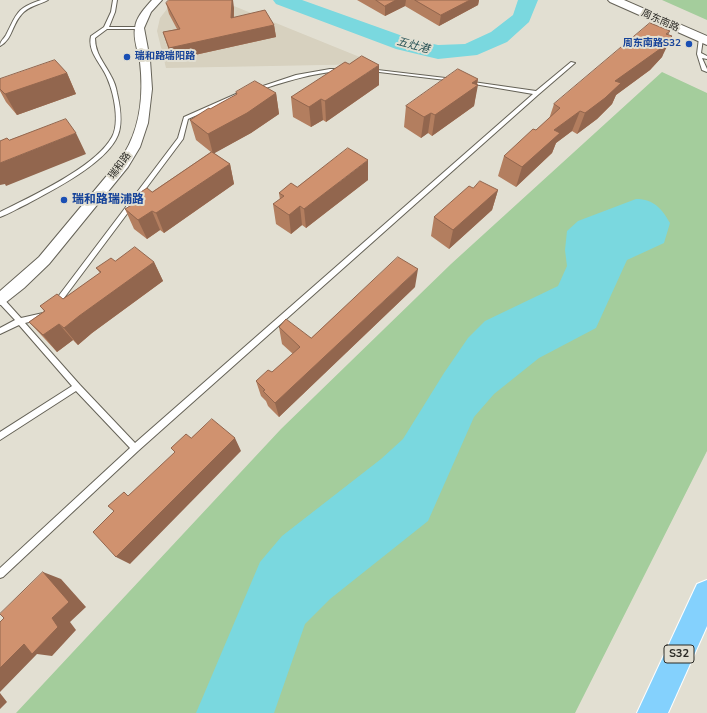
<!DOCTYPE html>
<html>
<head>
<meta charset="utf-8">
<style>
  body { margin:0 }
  canvas { display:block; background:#e2dfd2 }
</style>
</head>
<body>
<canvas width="707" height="713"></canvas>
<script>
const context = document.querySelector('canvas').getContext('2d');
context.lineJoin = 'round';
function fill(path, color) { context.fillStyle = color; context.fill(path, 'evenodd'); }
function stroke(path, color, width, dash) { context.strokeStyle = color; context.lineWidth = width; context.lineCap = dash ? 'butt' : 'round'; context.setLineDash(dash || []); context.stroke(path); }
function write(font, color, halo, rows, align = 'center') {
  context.font = font + ' "Nunito Sans","Noto Sans SC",sans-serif'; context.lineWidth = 4; context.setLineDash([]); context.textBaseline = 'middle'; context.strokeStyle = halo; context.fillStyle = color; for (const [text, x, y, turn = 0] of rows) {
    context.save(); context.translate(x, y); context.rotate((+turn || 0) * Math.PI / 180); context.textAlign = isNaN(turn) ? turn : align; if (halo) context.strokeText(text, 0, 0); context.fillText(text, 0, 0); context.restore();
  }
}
fill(new Path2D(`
  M 174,0 L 219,0 L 377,64 L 166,68 L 157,31 L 160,18 Z`), '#d7d1bf');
fill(new Path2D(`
  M 662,0 L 707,0 L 707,20 Z
  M 662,72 L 707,93 L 707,451 L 575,713 L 16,713 L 281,429 L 451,264 Z`), '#a4cd9c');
fill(new Path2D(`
  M 636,199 C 654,199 662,209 670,223 L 664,243 L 627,260 L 596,328 L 539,358 L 494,394 L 474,417 L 428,521 L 330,599 L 305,624 L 274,713 L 196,713 L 260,562 L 282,536 L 381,459 L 403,439 L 444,373 L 468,338 L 485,321 L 558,286 L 567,266 L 565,250 L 567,231 L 578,221 Z`), '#7ad8df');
fill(new Path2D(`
  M 273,0 L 302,0 L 411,39 L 438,45 L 465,44 L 491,32 L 513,15 L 518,0 L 538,0 L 529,22 L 507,42 L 477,55 L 438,59 L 396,49 L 276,4 Z`), '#7ad8df');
const service = new Path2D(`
  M 41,0 L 48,0 C 39,5 28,6 21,15 C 12,25 12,40 0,46 C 0,41 3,40 6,35 C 17,14 16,8 41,0 Z
  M 113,0 L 117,0 L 115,12 L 109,27 L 139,27 L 141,28 L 139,29 L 107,29 L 95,38 C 95,54 104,62 111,76 C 114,81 116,87 117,93 C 120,106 123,122 118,135 C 107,163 53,190 27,204 C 18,208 9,214 0,217 L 0,212 C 30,197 96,167 112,137 C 120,123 114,94 108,80 C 103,65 87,53 91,36 L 104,27 L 111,12 Z
  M 699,38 L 703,39 L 701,53 L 707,56 L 707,59 L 702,58 L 707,69 L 707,72 L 702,70 L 697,54 Z
  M 571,62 L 575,63 L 539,94 L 138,451 L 3,577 L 0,578 L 0,568 L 130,448 L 76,391 L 0,440 L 0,432 L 72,386 L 19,325 L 0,334 L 0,328 L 15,320 L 0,304 L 0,296 L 2,297 L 21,318 L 43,313 L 45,314 L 46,316 L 45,318 L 25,323 L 80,385 L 135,443 L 533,94 L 468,83 L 466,82 L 466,81 L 536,91 Z
  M 330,69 L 341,69 L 343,70 L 341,71 C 311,73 285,82 256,91 L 254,89 L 296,75 Z
  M 369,69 L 454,79 L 456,80 L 454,81 L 371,71 L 369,70 Z
  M 236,94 L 239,96 L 238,97 L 188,119 L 183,139 L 58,306 L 54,306 L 53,304 L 54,302 L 178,138 L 184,117 Z`);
const minor = new Path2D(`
  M 152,0 L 162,0 L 151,12 L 144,28 L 150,60 L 152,89 L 148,123 L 140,147 L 128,167 L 49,264 L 24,288 L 5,303 L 0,305 L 0,291 L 39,257 L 119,161 C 140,133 144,96 140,62 C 138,51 133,39 135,28 C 136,17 145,8 152,0 Z`);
const tertiary = new Path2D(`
  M 608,0 L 624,0 L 707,36 L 707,45 L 610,2 Z`);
const motorway = new Path2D(`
  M 707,580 L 707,626 L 668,713 L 637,713 L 697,584 Z`);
stroke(service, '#656257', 2);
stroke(minor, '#656257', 2);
stroke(tertiary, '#656257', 2);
stroke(motorway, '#fff', 2);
fill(service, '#fff');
fill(minor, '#fff');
fill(tertiary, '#fff');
fill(motorway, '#84d1fd');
fill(new Path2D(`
  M 357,0 L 479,0 L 478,5 L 439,26 L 405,6 L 385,16 Z
  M 166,3 L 234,8 L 234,18 L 274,25 L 276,37 L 172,60 L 163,32 L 177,29 L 169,14 Z
  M 668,35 L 662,57 L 650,70 L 616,95 L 612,104 L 597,119 L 577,134 L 572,131 L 556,143 L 552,153 L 516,187 L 498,176 L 504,156 L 536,130 L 549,119 L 554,104 Z
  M 349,64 L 379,85 L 326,122 L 323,120 L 311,127 L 293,117 L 291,97 Z
  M 67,73 L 76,94 L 17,115 L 6,102 L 0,91 L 0,79 Z
  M 478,79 L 474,106 L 432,136 L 428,133 L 421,138 L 404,127 L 406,106 Z
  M 236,92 L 276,93 L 279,114 L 251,133 L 214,153 L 230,164 L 234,184 L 164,233 L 160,230 L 147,239 L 134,229 L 125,209 L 135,203 L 133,197 L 152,192 L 211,152 L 196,140 L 190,120 L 210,109 L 236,95 Z
  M 368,180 L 306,228 L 302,225 L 291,234 L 276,224 L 273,204 L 280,200 L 279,193 L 297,187 Z
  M 473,188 L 498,190 L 492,210 L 449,249 L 431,236 L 434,217 Z
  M 115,261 L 154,262 L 163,281 L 92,333 L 78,345 L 73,340 L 57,352 L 44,338 L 29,322 L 44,311 L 40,306 L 63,299 L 100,273 L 96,268 Z
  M 415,287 L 279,417 L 268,406 L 266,401 L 261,396 L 256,381 L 272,372 L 293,354 L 282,344 L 279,327 L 311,338 Z`), '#b37e5f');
fill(new Path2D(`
  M 232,0 L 233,0 L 234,8 L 233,30 L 231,18 Z
  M 396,0 L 406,0 L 405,6 L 385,16 L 385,6 Z
  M 470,0 L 479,0 L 478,5 L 439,26 L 441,15 Z
  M 274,25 L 276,37 L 172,60 L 169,48 Z
  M 670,31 L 663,45 L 672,36 L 662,57 L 650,70 L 616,95 L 612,104 L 597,119 L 577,134 L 585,113 L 615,81 Z
  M 379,65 L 379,85 L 326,122 L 325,101 Z
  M 67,73 L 76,94 L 17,115 L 5,94 Z
  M 478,79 L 476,87 L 478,85 L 474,106 L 432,136 L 435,115 L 472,83 Z
  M 276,93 L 279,114 L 251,133 L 213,154 L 208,134 Z
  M 321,99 L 323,120 L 311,127 L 309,107 Z
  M 580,111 L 572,131 L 556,143 L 552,153 L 516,187 L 522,167 L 554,130 Z
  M 431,113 L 428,133 L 421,138 L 424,117 Z
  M 76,133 L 86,154 L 6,186 L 5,184 L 0,185 L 0,163 Z
  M 368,160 L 368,180 L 306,228 L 304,209 Z
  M 230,164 L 234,184 L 164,233 L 156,213 Z
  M 498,190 L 492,210 L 449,249 L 453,230 Z
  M 300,206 L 302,225 L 291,234 L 289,215 Z
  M 152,211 L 160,230 L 147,239 L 138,220 Z
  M 154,262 L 163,281 L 92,333 L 78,345 L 64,328 L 79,316 Z
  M 418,269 L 415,287 L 279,417 L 275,403 Z
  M 59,324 L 73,340 L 57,352 L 43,335 Z
  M 235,438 L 241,451 L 130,564 L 116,557 Z
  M 43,572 L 61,579 L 86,607 L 70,622 L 76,630 L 52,656 L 37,654 L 0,692 L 0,668 L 24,644 L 52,618 Z
  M 0,693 L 7,702 L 0,709 Z`), '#92664e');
const building = new Path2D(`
  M 169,0 L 232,0 L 231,18 L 265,10 L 274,25 L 169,48 L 163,32 L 180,29 L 166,3 Z
  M 376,0 L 396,0 L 385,6 Z
  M 415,0 L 470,0 L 441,15 Z
  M 650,23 L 670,31 L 666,34 L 672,36 L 660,49 L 615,81 L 621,83 L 605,98 L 585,113 L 580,111 L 554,130 L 560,133 L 522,167 L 504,156 L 533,129 L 536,130 L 560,108 L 554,104 Z
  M 362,56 L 379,65 L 325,101 L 321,99 L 309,107 L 291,97 L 345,62 L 349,64 Z
  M 55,60 L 67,73 L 5,94 L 0,89 L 0,79 Z
  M 458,69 L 478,79 L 472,83 L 478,85 L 435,115 L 431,113 L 424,117 L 406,106 Z
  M 255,81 L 276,93 L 247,113 L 208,134 L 190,120 L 209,108 L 210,109 L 237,94 L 236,92 Z
  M 66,119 L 76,133 L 0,163 L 0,141 L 7,138 L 9,140 Z
  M 348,148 L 368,160 L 304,209 L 300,206 L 289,215 L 273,204 L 284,196 L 279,193 L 291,183 L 297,187 Z
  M 212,152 L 230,164 L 156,213 L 152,211 L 138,220 L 125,209 L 138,201 L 133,197 L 147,188 L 152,192 Z
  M 480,181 L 498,190 L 453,230 L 434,217 L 469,186 L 473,188 Z
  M 135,247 L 154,262 L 79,316 L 64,328 L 59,324 L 43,335 L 29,322 L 45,311 L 40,306 L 57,294 L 63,299 L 101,272 L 96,268 L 111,258 L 115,261 Z
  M 398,257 L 418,269 L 275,403 L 263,391 L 265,390 L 256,381 L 268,370 L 272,372 L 300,347 L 279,327 L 286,319 L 311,338 Z
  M 212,419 L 235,438 L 116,557 L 93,532 L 114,511 L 108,506 L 124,492 L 128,496 L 175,452 L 171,448 L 186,434 L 191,438 Z
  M 43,572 L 69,602 L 52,618 L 58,627 L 32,654 L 24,644 L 0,668 L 0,622 L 4,618 L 0,614 Z`);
fill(building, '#d0926f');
stroke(building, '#92664e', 1);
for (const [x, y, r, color] of [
  [689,44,4,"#1a4fb4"],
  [127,57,4,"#1a4fb4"],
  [64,200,4,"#1a4fb4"]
]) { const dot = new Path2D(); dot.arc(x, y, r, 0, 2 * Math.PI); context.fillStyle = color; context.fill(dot); stroke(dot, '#e2dfd2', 1.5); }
write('10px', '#2b2a25', '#e2dfd2', [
  ["周东南路",660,21,24],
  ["瑞和路",120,166,-54]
]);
write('bold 10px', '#164399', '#e2dfd2', [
  ["周东南路S32",681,44],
  ["瑞和路瑞阳路",135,57,"left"]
], 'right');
write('italic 11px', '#255053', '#e2dfd2', [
  ["五灶港",413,46,15]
]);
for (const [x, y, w] of [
  [679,654,30]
]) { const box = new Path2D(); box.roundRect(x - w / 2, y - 9, w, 18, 3); context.fillStyle = '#e2dfd2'; context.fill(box); stroke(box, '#2b2a25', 1); }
write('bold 11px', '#2b2a25', null, [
  ["S32",679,654]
]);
write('bold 12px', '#164399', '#e2dfd2', [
  ["瑞和路瑞浦路",72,200]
], 'left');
</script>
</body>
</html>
